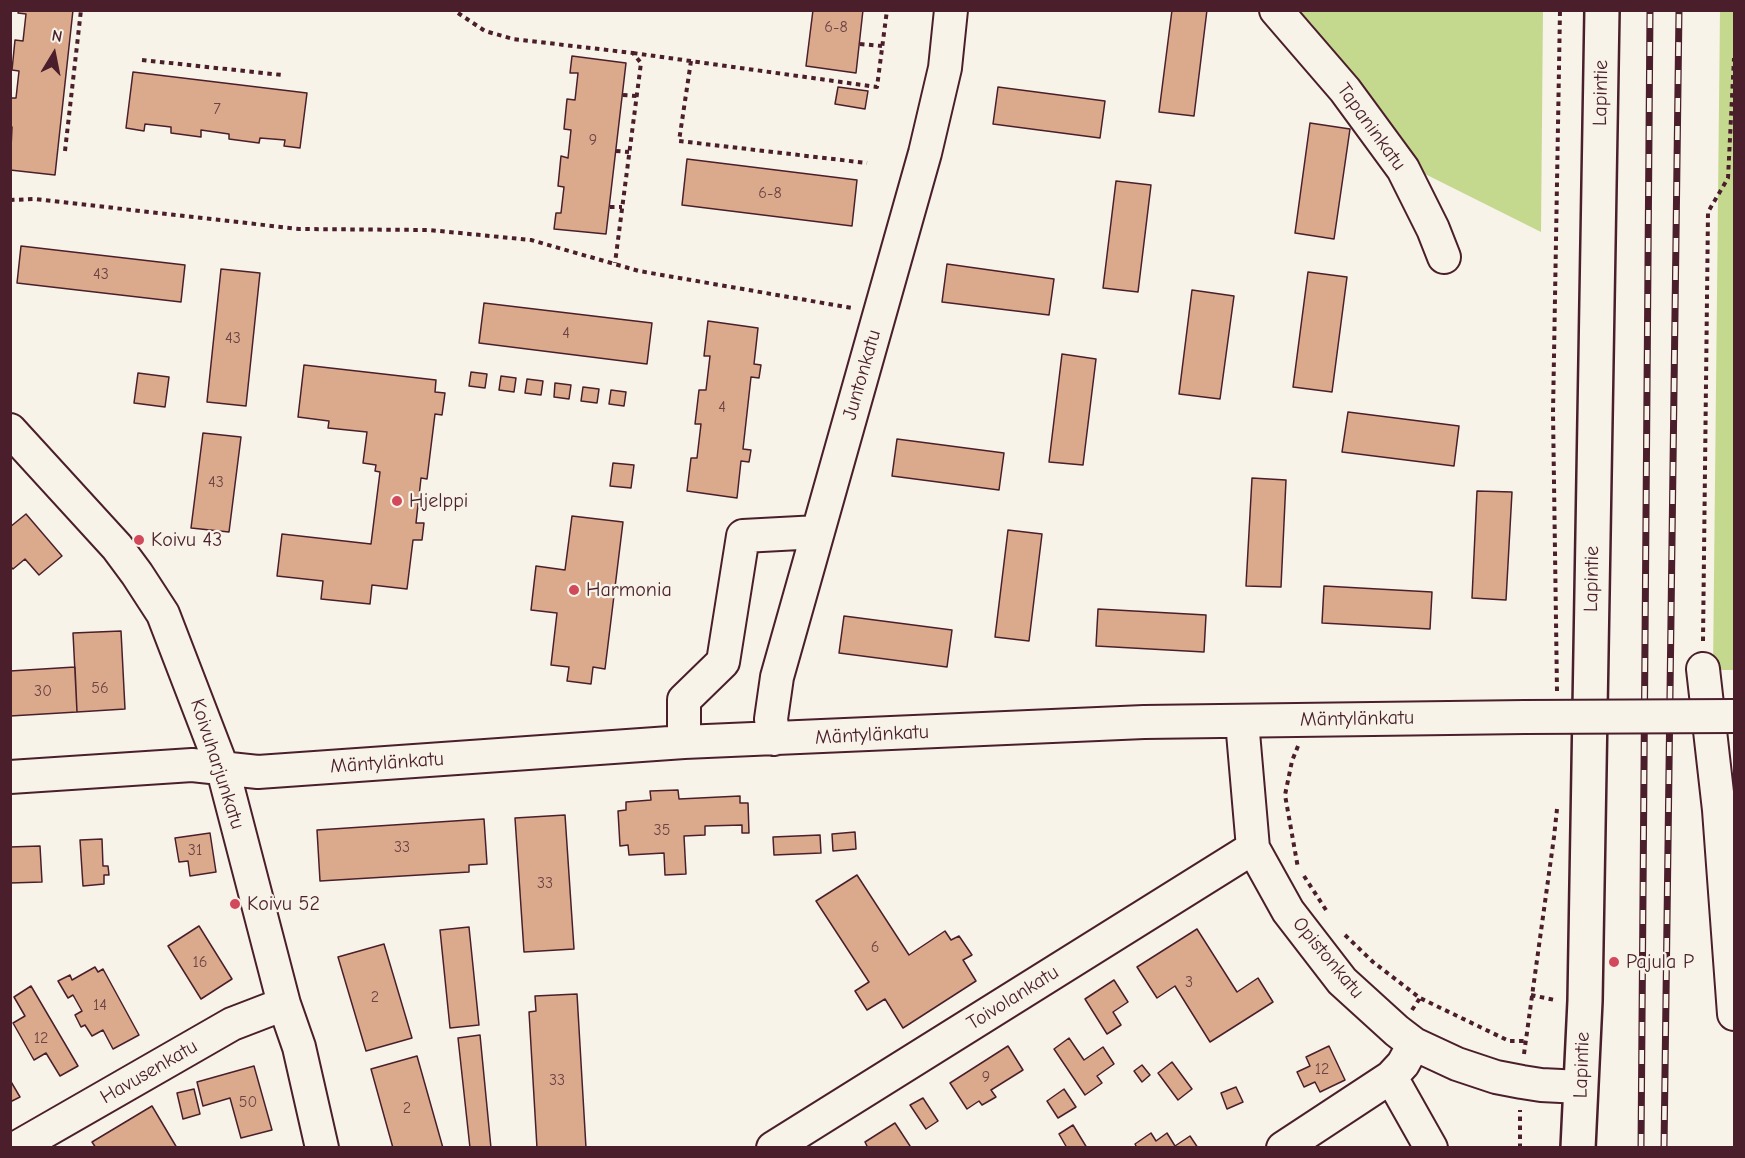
<!DOCTYPE html>
<html>
<head>
<meta charset="utf-8">
<style>
  body { margin:0 }
  #map { position:relative; width:1745px; height:1158px; overflow:hidden; background:#f7f3e8; font-family:"Comic Neue",sans-serif }
  canvas { display:block }
  .frame { position:absolute; inset:0; border:12px solid #4a1f2b; pointer-events:none }
  .north { position:absolute; left:24px; top:24px; width:60px; height:60px; -webkit-text-stroke:4px #f7f3e8; paint-order:stroke; rotate:10deg; font-size:16px; font-weight:700; line-height:24px; text-align:center; color:#4a1f2b }
  .north::after { content:''; display:block; margin:auto; width:21px; height:27px; background:#4a1f2b; clip-path:polygon(50% 0,100% 100%,50% 72%,0 100%) }
</style>
</head>
<body>
<div id="map">
<canvas width="1745" height="1158"></canvas>
<div class="frame"></div>
<div class="north">N</div>
</div>
<script>
const context = document.querySelector('canvas').getContext('2d');
context.lineJoin = 'round';
function fill(path, color) { context.fillStyle = color; context.fill(path, 'evenodd'); }
function stroke(path, color, width, dash) { context.strokeStyle = color; context.lineWidth = width; context.lineCap = dash ? 'butt' : 'round'; context.setLineDash(dash || []); context.stroke(path); }
function write(font, color, halo, rows, align = 'center') {
  context.font = font + ' "Comic Neue",sans-serif'; context.lineWidth = 4.5; context.setLineDash([]); context.textBaseline = 'middle'; context.strokeStyle = halo; context.fillStyle = color; for (const [text, x, y, turn = 0] of rows) {
    context.save(); context.translate(x, y); context.rotate((+turn || 0) * Math.PI / 180); context.textAlign = isNaN(turn) ? turn : align; if (halo) context.strokeText(text, 0, 0); context.fillText(text, 0, 0); context.restore();
  }
}
fill(new Path2D(`
  M 1734,10 L 1734,670 L 1713,670 L 1720,11 Z
  M 1299,11 L 1543,11 L 1541,232 L 1423,173 L 1312,24 Z`), '#c5d98e');
const building = new Path2D(`
  M 19,10 L 73,10 L 55,175 L 10,170 L 12,127 L 10,127 L 10,98 L 16,98 L 19,71 L 12,70 L 15,40 L 23,41 L 26,14 L 18,13 Z
  M 813,10 L 863,10 L 856,73 L 806,66 Z
  M 1172,10 L 1207,10 L 1194,116 L 1159,112 Z
  M 572,56 L 626,63 L 606,234 L 554,229 L 556,213 L 561,213 L 564,187 L 558,186 L 561,156 L 568,158 L 571,130 L 564,129 L 567,99 L 575,100 L 578,73 L 570,73 Z
  M 133,72 L 307,93 L 300,148 L 284,146 L 285,140 L 260,138 L 259,143 L 229,139 L 229,134 L 201,130 L 201,137 L 171,133 L 171,127 L 145,124 L 144,131 L 126,128 Z
  M 838,87 L 868,91 L 865,109 L 835,104 Z
  M 998,87 L 1105,101 L 1100,138 L 993,124 Z
  M 1310,123 L 1350,129 L 1334,239 L 1295,233 Z
  M 687,159 L 857,180 L 852,226 L 682,205 Z
  M 1116,181 L 1151,185 L 1138,292 L 1103,288 Z
  M 21,246 L 185,265 L 181,302 L 17,283 Z
  M 947,264 L 1054,279 L 1049,315 L 942,302 Z
  M 221,269 L 260,273 L 246,406 L 207,402 Z
  M 1308,272 L 1347,277 L 1332,392 L 1293,387 Z
  M 1192,290 L 1234,296 L 1220,399 L 1179,394 Z
  M 484,303 L 652,323 L 647,364 L 479,343 Z
  M 708,321 L 758,328 L 754,364 L 761,365 L 759,378 L 751,377 L 743,449 L 751,450 L 749,462 L 741,461 L 737,498 L 687,491 L 691,458 L 697,458 L 701,424 L 695,424 L 699,390 L 706,390 L 710,356 L 704,356 Z
  M 1062,354 L 1096,359 L 1083,465 L 1049,462 Z
  M 304,365 L 436,380 L 435,392 L 445,393 L 442,415 L 435,414 L 427,479 L 421,478 L 416,523 L 424,523 L 422,540 L 413,540 L 407,589 L 372,585 L 370,604 L 321,599 L 323,581 L 277,576 L 282,534 L 371,544 L 380,472 L 375,471 L 376,465 L 363,463 L 367,432 L 328,428 L 329,421 L 298,417 Z
  M 471,372 L 487,374 L 485,388 L 469,386 Z
  M 138,373 L 169,377 L 165,407 L 134,403 Z
  M 501,376 L 516,378 L 514,392 L 499,390 Z
  M 527,379 L 543,381 L 541,395 L 525,393 Z
  M 555,383 L 571,385 L 569,399 L 554,397 Z
  M 583,387 L 599,389 L 597,403 L 581,401 Z
  M 611,390 L 626,392 L 624,406 L 609,404 Z
  M 1348,412 L 1459,426 L 1454,466 L 1342,452 Z
  M 203,433 L 241,437 L 229,532 L 191,528 Z
  M 897,439 L 1004,453 L 999,490 L 892,476 Z
  M 613,463 L 634,465 L 631,488 L 610,486 Z
  M 1252,478 L 1286,480 L 1281,587 L 1246,586 Z
  M 1477,491 L 1512,492 L 1506,600 L 1472,598 Z
  M 26,514 L 62,556 L 39,575 L 25,559 L 13,569 L 10,566 L 10,527 Z
  M 572,516 L 623,522 L 605,669 L 593,667 L 591,684 L 567,681 L 569,667 L 551,665 L 557,613 L 531,610 L 536,566 L 565,570 Z
  M 1008,530 L 1042,534 L 1029,641 L 995,637 Z
  M 1324,586 L 1432,592 L 1430,629 L 1322,623 Z
  M 1098,609 L 1206,615 L 1204,652 L 1096,646 Z
  M 844,616 L 952,630 L 947,667 L 839,653 Z
  M 121,631 L 125,709 L 77,712 L 73,633 Z
  M 75,667 L 77,712 L 10,716 L 10,671 Z
  M 678,790 L 679,799 L 740,796 L 740,803 L 748,803 L 749,833 L 742,833 L 742,825 L 705,826 L 705,835 L 684,836 L 686,874 L 665,875 L 664,853 L 629,855 L 628,845 L 620,846 L 618,811 L 626,810 L 626,802 L 651,800 L 650,791 Z
  M 565,815 L 574,949 L 524,952 L 515,818 Z
  M 484,819 L 487,864 L 469,865 L 469,872 L 320,881 L 317,830 Z
  M 855,832 L 856,849 L 833,851 L 832,834 Z
  M 210,833 L 216,872 L 190,876 L 188,861 L 179,862 L 175,838 Z
  M 820,835 L 821,853 L 774,855 L 773,837 Z
  M 102,839 L 103,866 L 108,866 L 109,875 L 104,875 L 104,884 L 83,886 L 80,840 Z
  M 40,846 L 42,882 L 10,883 L 10,847 Z
  M 857,875 L 909,955 L 945,931 L 951,940 L 959,936 L 972,955 L 963,960 L 976,981 L 903,1028 L 885,999 L 867,1010 L 855,991 L 869,982 L 816,901 Z
  M 199,926 L 232,979 L 201,999 L 168,946 Z
  M 469,927 L 479,1025 L 450,1028 L 440,930 Z
  M 1197,929 L 1237,992 L 1258,978 L 1273,1002 L 1210,1042 L 1175,986 L 1157,998 L 1137,967 Z
  M 384,944 L 412,1038 L 366,1051 L 338,957 Z
  M 95,967 L 98,972 L 103,969 L 139,1035 L 113,1049 L 103,1030 L 92,1036 L 85,1025 L 81,1027 L 75,1015 L 82,1011 L 73,995 L 68,998 L 58,981 L 70,975 L 72,980 Z
  M 1114,980 L 1128,1002 L 1113,1012 L 1121,1025 L 1107,1034 L 1085,999 Z
  M 31,986 L 78,1066 L 60,1076 L 46,1053 L 34,1060 L 13,1023 L 25,1016 L 14,997 Z
  M 577,994 L 586,1148 L 537,1148 L 529,1012 L 536,1011 L 535,996 Z
  M 480,1035 L 491,1148 L 470,1148 L 458,1038 Z
  M 1069,1038 L 1084,1060 L 1103,1047 L 1114,1064 L 1097,1076 L 1102,1083 L 1085,1095 L 1054,1049 Z
  M 1008,1046 L 1023,1070 L 991,1090 L 996,1097 L 982,1105 L 979,1101 L 967,1109 L 950,1083 Z
  M 1329,1046 L 1345,1080 L 1320,1092 L 1315,1082 L 1304,1087 L 1297,1072 L 1310,1066 L 1306,1057 Z
  M 417,1056 L 443,1148 L 393,1148 L 371,1069 Z
  M 1172,1062 L 1192,1089 L 1178,1100 L 1158,1073 Z
  M 1142,1065 L 1150,1075 L 1142,1082 L 1134,1071 Z
  M 254,1066 L 272,1130 L 241,1138 L 230,1098 L 203,1106 L 197,1082 Z
  M 10,1080 L 20,1097 L 10,1102 Z
  M 1236,1087 L 1243,1102 L 1227,1109 L 1221,1093 Z
  M 194,1089 L 200,1114 L 183,1119 L 177,1093 Z
  M 1064,1089 L 1076,1107 L 1058,1118 L 1047,1101 Z
  M 923,1098 L 938,1121 L 926,1129 L 910,1105 Z
  M 152,1106 L 177,1148 L 96,1148 L 92,1142 Z
  M 895,1123 L 910,1146 L 907,1148 L 868,1148 L 865,1142 Z
  M 1073,1125 L 1087,1148 L 1067,1148 L 1059,1134 Z
  M 1151,1133 L 1156,1141 L 1167,1133 L 1175,1146 L 1190,1136 L 1198,1148 L 1137,1148 L 1135,1144 Z`);
fill(building, '#dbaa8d');
stroke(building, '#4a1f2b', 1.5);
const minor = new Path2D(`
  M 1276,10 L 1345,90 L 1403,169 L 1433,229 L 1444,257
  M 10,430 L 117,547 L 137,574 L 163,614 L 223,770 L 284,1004 L 299,1047 L 322,1148
  M 1703,669 L 1719,810 L 1734,1014
  M 1242,721 L 1253,848 L 1288,911 L 1342,981 L 1397,1031 L 1414,1044 L 1457,1064 L 1496,1077 L 1522,1082 L 1541,1085 L 1581,1087
  M 774,739 L 771,719 L 777,677 L 925,153 L 945,68 L 951,10
  M 684,742 L 684,700 L 723,662 L 743,536 L 818,532
  M 10,777 L 192,765 L 258,772 L 684,742 L 1144,722 L 1525,717
  M 1391,1077 L 1431,1148
  M 16,1148 L 232,1024 L 284,1004
  M 773,1148 L 1253,848
  M 1283,1148 L 1391,1077 L 1403,1064 L 1414,1044`);
const major = new Path2D(`
  M 1578,1148 L 1585,1001 L 1602,10`);
stroke(minor, '#4a1f2b', 36);
stroke(major, '#4a1f2b', 38);
stroke(new Path2D(`
  M 458,13 L 485,31 L 513,39 L 633,53 L 641,63 L 615,263
  M 860,44 L 882,46
  M 633,53 L 877,87 L 887,10
  M 142,60 L 282,75
  M 691,61 L 679,141 L 867,163
  M 623,95 L 637,96
  M 65,151 L 81,10
  M 616,151 L 629,152
  M 10,200 L 35,199 L 299,229 L 429,230 L 531,240 L 639,271 L 852,308
  M 610,207 L 622,207
  M 1703,641 L 1708,212 L 1728,178 L 1734,58
  M 1557,691 L 1553,413 L 1560,10
  M 1298,746 L 1292,761 L 1285,795 L 1298,868
  M 1304,876 L 1326,910
  M 1345,935 L 1373,962 L 1420,998 L 1509,1041 L 1525,1041
  M 1531,995 L 1555,1000
  M 1412,1010 L 1420,998
  M 1524,1054 L 1554,837 L 1557,809
  M 1520,1148 L 1520,1110`), '#4a1f2b', 4, [4.5, 4.5]);
stroke(minor, '#f7f3e8', 32);
stroke(major, '#f7f3e8', 33);
const rail = new Path2D(`
  M 1641,1148 L 1650,10
  M 1664,1148 L 1679,10`);
stroke(rail, '#4a1f2b', 7);
stroke(rail, '#f7f3e8', 4.5, [14]);
const minorBridge = new Path2D(`
  M 1525,717 L 1734,716`);
stroke(minorBridge, '#4a1f2b', 36, []);
stroke(minorBridge, '#f7f3e8', 32);
for (const [x, y, r, color] of [
  [397,501,6,"#d1495b"],
  [139,540,6,"#d1495b"],
  [574,590,6,"#d1495b"],
  [235,904,6,"#d1495b"],
  [1614,962,6,"#d1495b"]
]) { const dot = new Path2D(); dot.arc(x, y, r, 0, 2 * Math.PI); context.fillStyle = color; context.fill(dot); stroke(dot, '#f7f3e8', 2); }
write('16px', '#6e4244', null, [
  ["6-8",836,27],
  ["7",217,109],
  ["9",593,140],
  ["6-8",770,193],
  ["43",101,274],
  ["4",566,333],
  ["43",233,338],
  ["4",722,407],
  ["43",216,482],
  ["56",100,688],
  ["30",43,691],
  ["35",662,830],
  ["33",402,847],
  ["31",195,850],
  ["33",545,883],
  ["6",875,947],
  ["16",200,962],
  ["3",1189,982],
  ["2",375,997],
  ["14",100,1005],
  ["12",41,1038],
  ["12",1322,1069],
  ["9",986,1077],
  ["33",557,1080],
  ["50",248,1102],
  ["2",407,1108]
]);
write('20px', '#4a1f2b', '#f7f3e8', [
  ["Lapintie",1601,93,-89],
  ["Tapaninkatu",1371,127,54],
  ["Juntonkatu",862,375,-74],
  ["Lapintie",1592,579,-89],
  ["Mäntylänkatu",1357,719,-1],
  ["Mäntylänkatu",872,735,-3],
  ["Mäntylänkatu",387,763,-4],
  ["Koivuharjunkatu",217,764,72],
  ["Opistonkatu",1328,958,50],
  ["Toivolankatu",1013,998,-32],
  ["Lapintie",1582,1065,-88],
  ["Havusenkatu",149,1072,-30]
]);
write('20px', '#4a1f2b', '#f7f3e8', [
  ["Hjelppi",409,501],
  ["Koivu 43",151,540],
  ["Harmonia",586,590],
  ["Koivu 52",247,904],
  ["Pajula P",1626,962]
], 'left');
</script>
</body>
</html>
